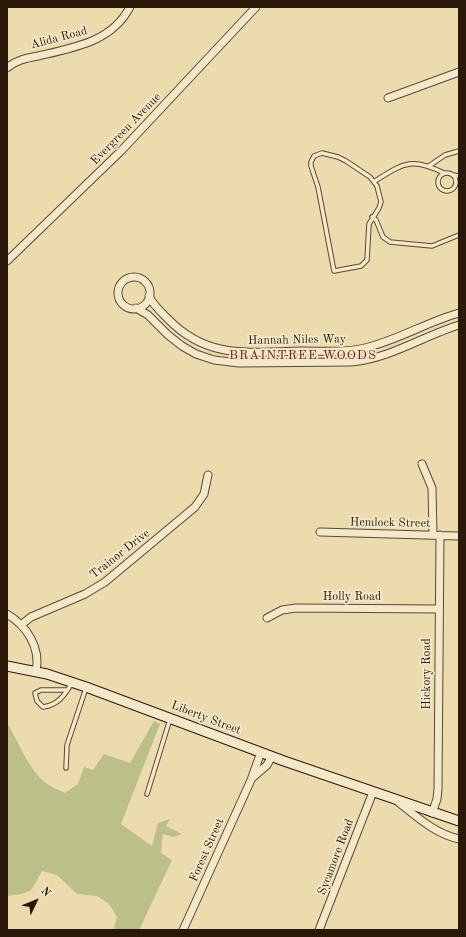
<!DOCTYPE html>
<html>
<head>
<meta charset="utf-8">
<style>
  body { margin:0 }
  #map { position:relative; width:466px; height:937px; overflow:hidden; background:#ecdcad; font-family:"Old Standard TT",serif }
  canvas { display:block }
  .frame { position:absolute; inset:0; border:8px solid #2a1809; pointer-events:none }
  .north { position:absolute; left:16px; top:881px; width:40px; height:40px; -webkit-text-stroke:3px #f3e8ca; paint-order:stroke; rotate:47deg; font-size:11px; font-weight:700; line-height:16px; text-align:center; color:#2a1809 }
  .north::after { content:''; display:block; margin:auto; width:14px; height:18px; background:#2a1809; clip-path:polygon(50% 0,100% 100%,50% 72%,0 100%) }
</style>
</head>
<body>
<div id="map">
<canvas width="466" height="937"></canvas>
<div class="frame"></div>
<div class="north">N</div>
</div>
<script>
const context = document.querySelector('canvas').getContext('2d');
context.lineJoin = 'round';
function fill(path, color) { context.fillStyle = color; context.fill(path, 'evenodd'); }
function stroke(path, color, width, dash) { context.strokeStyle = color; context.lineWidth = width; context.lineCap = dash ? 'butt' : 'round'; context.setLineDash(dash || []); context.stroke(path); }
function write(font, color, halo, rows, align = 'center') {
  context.font = font + ' "Old Standard TT",serif'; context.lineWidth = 3.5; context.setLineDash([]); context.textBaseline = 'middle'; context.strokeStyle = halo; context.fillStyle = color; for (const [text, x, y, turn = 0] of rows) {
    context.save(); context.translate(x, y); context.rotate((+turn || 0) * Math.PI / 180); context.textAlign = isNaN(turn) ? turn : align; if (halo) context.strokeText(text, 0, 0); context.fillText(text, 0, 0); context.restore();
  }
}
fill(new Path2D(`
  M 154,721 L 160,724 L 121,824 L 152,846 L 158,823 L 170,819 L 166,826 L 182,834 L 173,837 L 163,834 L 161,853 L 172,860 L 139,930 L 113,930 L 117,917 L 109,904 L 97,896 L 77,894 L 57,875 L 42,871 C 29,894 34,892 7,896 L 7,723 C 19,742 28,769 46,783 C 51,787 59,790 65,793 L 78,784 L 84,767 L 93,770 L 104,754 L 130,763 Z`), '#bbbf88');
const lane = new Path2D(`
  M 322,153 L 338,157 L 346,161 L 370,177 L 377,186 L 381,202 L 379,208 L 369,224 L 367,260 L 361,266 L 334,271 L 318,187 L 311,166 L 311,162 L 314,156 Z
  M 429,166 L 445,155 L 459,151
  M438 182a9 9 0 1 1 18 0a9 9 0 1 1-18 0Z
  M 453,175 L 459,176
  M 375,181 C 404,163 411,157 444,173
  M 372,217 L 376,220 L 383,237 L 390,242 L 432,246 L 459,235
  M 67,690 L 41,690 L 35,693 L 37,701 L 43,707 C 58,705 64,696 72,683
  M 66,768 L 67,745 L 86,688
  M 147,794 L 170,719`);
const street = new Path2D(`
  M 7,68 C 16,60 27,58 38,56 C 73,48 112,42 130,7
  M 388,98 L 459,72
  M 7,261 L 121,151 L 256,7
  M118 293a16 16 0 1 1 32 0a16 16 0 1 1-32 0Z
  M 149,296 C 153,305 161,312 168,319 C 208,360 249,352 301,351 C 322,351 345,353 365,348 C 398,340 427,322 459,313
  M 136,308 L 148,315 L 168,335 L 182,346 L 196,354 L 214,360 L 239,363 L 351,362 C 389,359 423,336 459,325
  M 422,464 L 432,488 L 433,535
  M 320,532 L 459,536
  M 7,614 C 27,626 41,648 36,671
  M 267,618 L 282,610 L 296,608 L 439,609
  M 21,625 L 31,617 L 85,594 L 105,582 L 195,507 L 204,494 L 208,475
  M 252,778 L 267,765 L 272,756
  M 397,801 C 416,816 435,834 459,839
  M 432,813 L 437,799 L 438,789 L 440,535
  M 183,930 L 251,780 L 261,752
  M 319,930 L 373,792`);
const secondary = new Path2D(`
  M 7,666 L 47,674 L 86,687 L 284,761 L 459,821`);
stroke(lane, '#5a4932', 5.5);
stroke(street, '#5a4932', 9);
stroke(secondary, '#2a1809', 11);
stroke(lane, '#f3e8ca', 3.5);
stroke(street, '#f3e8ca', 7);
stroke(secondary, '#f3e8ca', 9);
write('12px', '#2a1809', '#f3e8ca', [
  ["Alida Road",59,38,-15],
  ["Evergreen Avenue",126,129,-46],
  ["Hannah Niles Way",297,340,-1],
  ["Hemlock Street",390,523,1],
  ["Trainor Drive",120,554,-38],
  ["Holly Road",352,597],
  ["Hickory Road",427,674,-90],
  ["Liberty Street",206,718,21],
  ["Forest Street",207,850,-66],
  ["Sycamore Road",336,857,-69]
]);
context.letterSpacing = '1px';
write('13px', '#7a1f14', '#f3e8ca', [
  ["BRAINTREE WOODS",303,356]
]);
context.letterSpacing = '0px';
</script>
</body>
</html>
